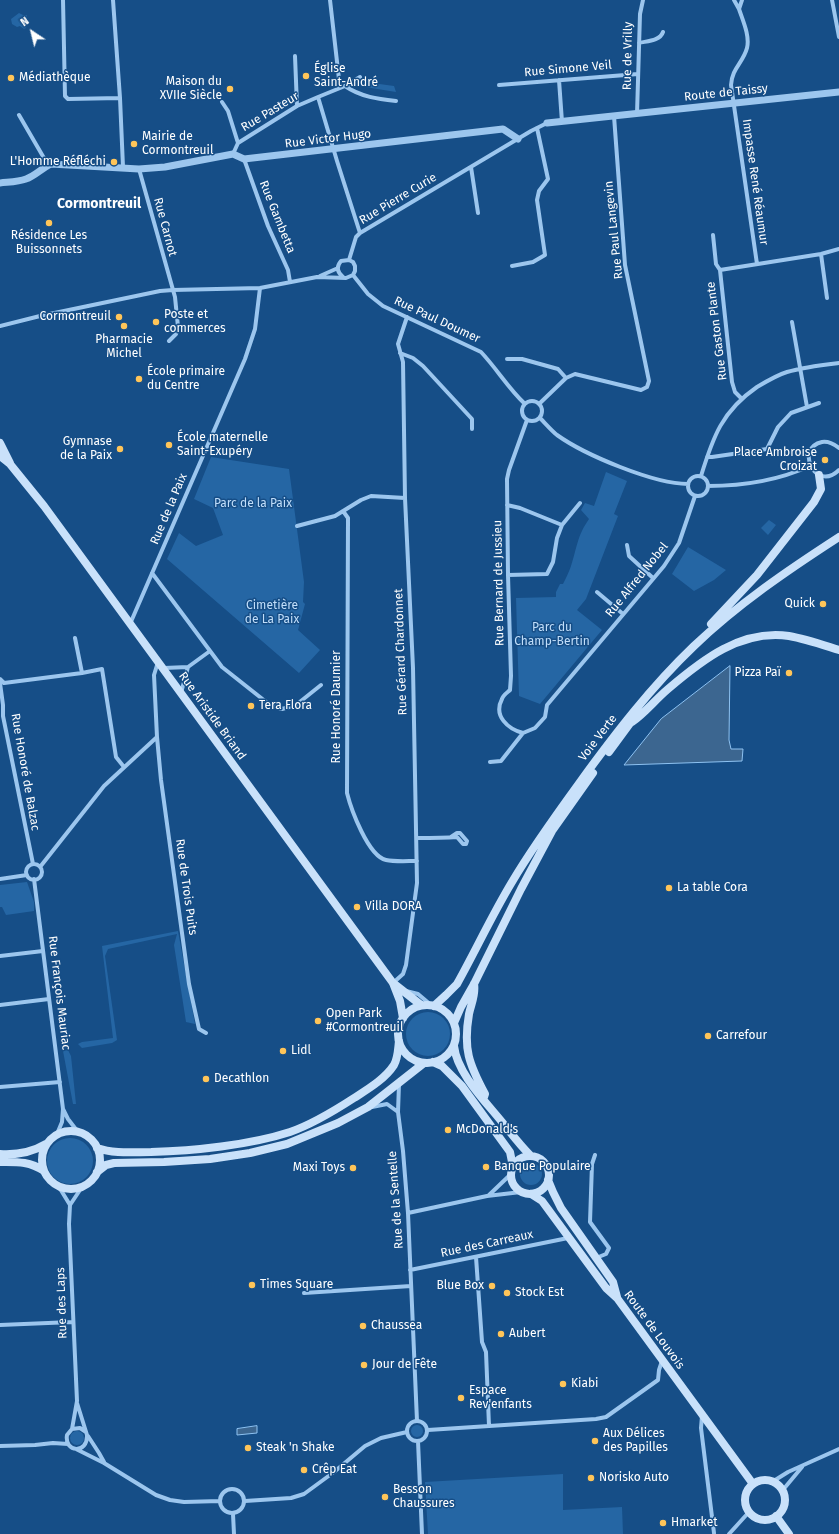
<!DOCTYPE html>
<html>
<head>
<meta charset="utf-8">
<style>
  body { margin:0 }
  #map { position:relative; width:839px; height:1534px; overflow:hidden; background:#164e87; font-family:"Fira Sans",sans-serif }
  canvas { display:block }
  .north { position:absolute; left:12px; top:12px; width:40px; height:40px; -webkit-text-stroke:3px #164e87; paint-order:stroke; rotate:325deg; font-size:11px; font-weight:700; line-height:16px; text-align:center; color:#fff }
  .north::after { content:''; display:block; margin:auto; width:14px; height:18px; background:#fff; clip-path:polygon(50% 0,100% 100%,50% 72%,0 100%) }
</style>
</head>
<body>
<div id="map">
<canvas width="839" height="1534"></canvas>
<div class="north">N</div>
</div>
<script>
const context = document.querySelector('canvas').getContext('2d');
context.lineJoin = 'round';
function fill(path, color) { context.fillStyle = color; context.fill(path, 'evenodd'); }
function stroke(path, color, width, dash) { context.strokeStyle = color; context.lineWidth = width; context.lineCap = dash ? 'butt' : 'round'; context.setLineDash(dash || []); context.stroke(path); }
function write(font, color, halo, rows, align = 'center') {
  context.font = font + ' "Fira Sans",sans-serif'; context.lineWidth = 3; context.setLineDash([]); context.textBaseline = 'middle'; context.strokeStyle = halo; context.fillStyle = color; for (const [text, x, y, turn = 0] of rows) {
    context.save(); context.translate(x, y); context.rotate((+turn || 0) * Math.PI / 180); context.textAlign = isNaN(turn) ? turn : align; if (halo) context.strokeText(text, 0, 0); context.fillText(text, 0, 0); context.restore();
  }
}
fill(new Path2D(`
  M 19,13 L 23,15 L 27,15 L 26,20 L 26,28 L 24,29 L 20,26 L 17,27 L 12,24 L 11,19 Z
  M 365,82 L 394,86 L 396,92 L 365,87 L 361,85 Z
  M 211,457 L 289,469 L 304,582 L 303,602 L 305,604 L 298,630 L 320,650 L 299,673 L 167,559 L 179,533 L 196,546 L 223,535 L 213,508 L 194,499 Z
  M 606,472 L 627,481 L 614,514 L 618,516 L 586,599 L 577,610 L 602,630 L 540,704 L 519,696 L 516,598 L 556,597 L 556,592 L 560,584 L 563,584 C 566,578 569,572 571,566 C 577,548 577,536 589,519 L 581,510 L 585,503 L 594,506 Z
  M 769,520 L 776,525 L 768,535 L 761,528 Z
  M 688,547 L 726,570 L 714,580 L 694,591 L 672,574 Z
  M 27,882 L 34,902 L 34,911 L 6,915 L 2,907 L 0,907 L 0,885 Z
  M 178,931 L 195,1024 L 186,1022 L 174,945 L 177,934 L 108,949 L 105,956 L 117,1040 L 112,1043 L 82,1048 L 78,1044 L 82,1042 L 113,1038 L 102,946 Z
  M406 1034a22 22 0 1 1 44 0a22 22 0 1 1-44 0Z
  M 68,1050 L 71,1056 L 76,1104 L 73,1104 L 63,1051 Z
  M47 1161a23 23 0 1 1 46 0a23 23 0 1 1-46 0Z
  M520 1174a11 11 0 1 1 22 0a11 11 0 1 1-22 0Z
  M411 1431a6 6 0 1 1 12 0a6 6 0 1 1-12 0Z
  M70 1438a7 7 0 1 1 14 0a7 7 0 1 1-14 0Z
  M 563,1474 L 563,1510 L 622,1507 L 623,1534 L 428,1534 L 425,1482 Z`), '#2566a4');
const water = new Path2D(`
  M 730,666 L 729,740 L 731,749 L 743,749 L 742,761 L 624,765 L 661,719 Z
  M 257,1426 L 257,1433 L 237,1435 L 237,1429 Z`);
fill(water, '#3c6690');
stroke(water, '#8ec2f1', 1);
stroke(new Path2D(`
  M 63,0 L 65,96 L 68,99 L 120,98
  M 113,0 L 120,98 L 123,167
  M 330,0 L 340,88
  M 734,0 L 739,9 L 742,0
  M 832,0 L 839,37
  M 739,9 C 743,21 750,36 747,48 C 743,63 732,68 731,85 L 757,264
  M 639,43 C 647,41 660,41 663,32
  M 295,56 L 297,106
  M 559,80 L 562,122
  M 499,85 L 638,74
  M 345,86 C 361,97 378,99 396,101
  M 318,97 L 345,86 L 360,77
  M 222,102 L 228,111 L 238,143
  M 637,114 L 640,14 L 643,0
  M 19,115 L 48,165
  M 233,154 L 238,143 L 297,106 L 318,97 L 337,161 L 360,233
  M 244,159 L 268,226 L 288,270 L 290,282
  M 471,167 L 478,213
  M 139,169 L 175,297 L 178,327 L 176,334 L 169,341
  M 713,235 L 716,264 L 720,270 L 732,382 L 735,392 L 742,399
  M 821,254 L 827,298
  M 349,260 L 356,237 L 360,233 L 531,131 L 547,123
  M 512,266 L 533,262 L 545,255 L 537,200 L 539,191 L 548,179 L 537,128
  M 720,270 L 821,254 L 839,249
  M 353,275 L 368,294 L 383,306 L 481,352 C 497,369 508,388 525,404
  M 320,276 L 338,268
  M 792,322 L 807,407
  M 0,326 L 40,316 L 160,291 L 173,290 L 260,288 L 317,277 L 346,278 L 353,275 L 355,271 L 355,266 L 353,262 L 349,260 L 341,261 C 336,267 337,272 343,277
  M 400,353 L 413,358 L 423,366 L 472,419 L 472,429
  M 507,359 L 522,359 L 558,369 L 566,378
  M522 411a10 10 0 1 1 20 0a10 10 0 1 1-20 0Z
  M 539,404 L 566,378 L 575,374 L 641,390 L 647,387 L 649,381 L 625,265 L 614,116
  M 540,418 C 545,423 551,430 557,435 C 585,455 654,484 688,484
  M 839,448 C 834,444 829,441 822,442 C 794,448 816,493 839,470
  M 707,457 L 712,457 L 767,449 L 778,427 L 791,413 L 819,403
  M688 486a10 10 0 1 1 20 0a10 10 0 1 1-20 0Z
  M 701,476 C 713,437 722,411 757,387 C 767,381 777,375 787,372 C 804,367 822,365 839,363
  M 708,486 C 742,486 779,480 810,466
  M 507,505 L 520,508 L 562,525
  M 343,511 L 348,518 L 347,793 C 351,809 368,856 386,860 C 395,862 407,861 417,861
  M 297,526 L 335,516 L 361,500 L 371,496 L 405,498
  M 627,545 L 629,556 L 653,578
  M 152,573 L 222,667 L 270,705 L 282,709 L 296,705 L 321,685
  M 508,575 L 547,574 L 553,562 L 557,538 L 562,525 L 580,503
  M 597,592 L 623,614
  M 130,624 L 245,359 L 255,329 L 260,288
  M 75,638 L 82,673 L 102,669 L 116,757 L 124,767
  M 164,668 L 188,667 L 210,651
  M 0,679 L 4,683 L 82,673
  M 0,683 L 3,705 L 3,716 L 33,864
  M 181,693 L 188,667
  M 523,733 C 508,729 493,716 502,699 C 503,695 508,692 510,690 L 511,676 L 508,575 L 507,479 L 509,470 L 527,420
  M 157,737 L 161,780 L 189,984 L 199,1029 L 206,1033
  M 490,762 L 501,761 L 523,733 L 535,728 L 545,717 L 547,705 L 664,566 L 679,543 L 695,496
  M 417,838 C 430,838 443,838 457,837 L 463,844 L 466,844 L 467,841 L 460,833 L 457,833 L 451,837
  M26 872a8 8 0 1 1 16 0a8 8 0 1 1-16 0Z
  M 40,867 L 104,786 L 157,737 L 154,675 L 158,662
  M 0,879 L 27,875
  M 34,879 L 63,1109 L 62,1122 L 57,1134
  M 0,956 L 43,951
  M 393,983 L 403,974 L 406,965 L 417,883 L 413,668 L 405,498 L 403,362 L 398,344 L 407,317
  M 406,991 L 418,994 L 431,1005
  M 0,1005 L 49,999
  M 399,1084 L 398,1112 L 403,1151 L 408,1213 L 417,1421
  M 0,1087 L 60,1082
  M 372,1107 L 387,1104 L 398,1112
  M 63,1109 L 68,1119 L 78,1132
  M 595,1155 L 592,1164 L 590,1222 L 609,1248 L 606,1254 L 596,1258
  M 59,1187 L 70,1205
  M 488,1196 L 511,1174
  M 408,1213 L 487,1196 L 521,1192
  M 476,1257 L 482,1342 L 486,1352 L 489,1426
  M 410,1270 L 568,1238
  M 304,1293 L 411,1286
  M 0,1325 L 72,1322
  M 77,1403 L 87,1435 C 88,1454 64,1453 67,1435 L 72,1429 L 80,1428 L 86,1432
  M 702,1416 L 701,1428 L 714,1533
  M407 1431a10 10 0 1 1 20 0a10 10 0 1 1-20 0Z
  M 72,1429 L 77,1401 L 69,1224 L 70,1205 L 82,1187
  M 428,1430 L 596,1419 L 606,1417 L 658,1380 L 659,1370 L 662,1361
  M 88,1436 L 99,1453 L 104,1462
  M 418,1441 L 422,1534
  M 0,1446 L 35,1445 L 53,1443 L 68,1444
  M 76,1449 L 104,1463 L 156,1495 L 170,1500 L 184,1502 L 220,1501
  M 772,1482 L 788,1472 L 839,1449
  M220 1501a12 12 0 1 1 24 0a12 12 0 1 1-24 0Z
  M 782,1491 L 802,1467
  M 245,1501 L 291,1498 L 304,1494 L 334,1472 L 365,1446 L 381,1438 L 407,1432
  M 233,1514 L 234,1534
  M 729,1534 L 749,1512`), '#9cc6ee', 4);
stroke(new Path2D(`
  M 547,123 L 839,92
  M 0,183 C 8,182 18,182 26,179 C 35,176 42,168 51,164 L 139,169 L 165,167 L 233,154 L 244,159 L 503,129 L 518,139`), '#9cc6ee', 7);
stroke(new Path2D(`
  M 0,443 L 10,463
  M 0,456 L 10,464 L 44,506 L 393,983 L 400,1001 L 403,1018
  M 711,624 L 757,575 L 814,502 L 821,489 L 819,475
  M 632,722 C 645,713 655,700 668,689 C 702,660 741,629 789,636 C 806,639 823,645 839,650
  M 609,752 L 634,718
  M 393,983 L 421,1005
  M 474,984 C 476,995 471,1004 469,1014 C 463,1049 469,1064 485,1094 L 484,1097
  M398 1034a29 29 0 1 1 58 0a29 29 0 1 1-58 0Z
  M 434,1006 L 446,995 L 457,984 C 476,950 492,915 512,882 C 532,848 556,815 580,782 C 615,734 651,687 694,646 C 738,604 788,570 839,537
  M 454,1023 L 461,1007 L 474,984 L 521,889 L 552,831 L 593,773
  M 454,1046 C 457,1073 485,1101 502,1122 C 511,1133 520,1145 530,1155
  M 433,1062 L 442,1066 L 462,1086 L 510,1152 L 513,1167
  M42 1160a29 29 0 1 1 58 0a29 29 0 1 1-58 0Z
  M 97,1148 C 114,1154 133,1152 151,1152 C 193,1151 250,1145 290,1132 C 313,1124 334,1111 354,1098 C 368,1089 385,1079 394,1065 C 398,1058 398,1049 399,1041
  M 0,1154 C 17,1155 31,1153 46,1144
  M511 1175a19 19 0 1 1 38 0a19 19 0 1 1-38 0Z
  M 0,1162 C 17,1162 29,1161 44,1171
  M 97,1172 L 106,1165 L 114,1163 L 164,1162 L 210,1159 L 250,1153 L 287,1144 L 338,1123 L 368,1107 L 424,1063
  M 548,1180 L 553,1192 L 561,1208 L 613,1282 L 617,1297
  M 531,1194 L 542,1201 L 606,1288 L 617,1298 L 753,1484
  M745 1500a20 20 0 1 1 40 0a20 20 0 1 1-40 0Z
  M 776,1516 L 789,1534`), '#c9e1fa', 8);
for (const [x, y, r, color] of [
  [306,76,4,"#ffc559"],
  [11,78,4,"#ffc559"],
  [230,89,4,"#ffc559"],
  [134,144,4,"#ffc559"],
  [114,162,4,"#ffc559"],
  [49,223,4,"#ffc559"],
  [119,317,4,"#ffc559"],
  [156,322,4,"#ffc559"],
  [124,326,4,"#ffc559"],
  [139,379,4,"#ffc559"],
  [169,445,4,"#ffc559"],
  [120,449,4,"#ffc559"],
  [825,460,4,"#ffc559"],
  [823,604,4,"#ffc559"],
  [789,673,4,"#ffc559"],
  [251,706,4,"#ffc559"],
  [669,888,4,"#ffc559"],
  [357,907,4,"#ffc559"],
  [318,1021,4,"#ffc559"],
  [708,1036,4,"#ffc559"],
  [283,1051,4,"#ffc559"],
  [206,1079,4,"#ffc559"],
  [448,1130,4,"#ffc559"],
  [486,1167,4,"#ffc559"],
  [353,1168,4,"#ffc559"],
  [252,1285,4,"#ffc559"],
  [492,1286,4,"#ffc559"],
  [507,1293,4,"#ffc559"],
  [363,1326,4,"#ffc559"],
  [501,1334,4,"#ffc559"],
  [364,1365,4,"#ffc559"],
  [563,1384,4,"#ffc559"],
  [461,1398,4,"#ffc559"],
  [595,1441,4,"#ffc559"],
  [248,1448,4,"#ffc559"],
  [304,1470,4,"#ffc559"],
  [591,1478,4,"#ffc559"],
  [385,1497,4,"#ffc559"],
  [663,1523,4,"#ffc559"]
]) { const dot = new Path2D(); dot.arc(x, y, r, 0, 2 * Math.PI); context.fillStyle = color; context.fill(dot); stroke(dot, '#164e87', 1.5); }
write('12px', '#fff', '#164e87', [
  ["Rue de Vrilly",628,56,-89],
  ["Rue Simone Veil",568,69,-5],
  ["Route de Taissy",726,93,-6],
  ["Rue Pasteur",270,112,-31],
  ["Rue Victor Hugo",328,139,-7],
  ["Impasse René Réaumur",755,182,82],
  ["Rue Pierre Curie",398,199,-31],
  ["Rue Gambetta",277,217,68],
  ["Rue Carnot",165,227,75],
  ["Rue Paul Langevin",614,230,-96],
  ["Rue Paul Doumer",437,320,25],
  ["Rue Gaston Plante",717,331,-97],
  ["Rue de la Paix",169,509,-67],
  ["Rue Alfred Nobel",637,580,-51],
  ["Rue Bernard de Jussieu",499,583,-91],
  ["Rue Gérard Chardonnet",401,652,-92],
  ["Rue Honoré Daumier",337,707,-90],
  ["Rue Aristide Briand",212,716,54],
  ["Voie Verte",598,738,-53],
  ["Rue Honoré de Balzac",25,772,80],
  ["Rue de Trois Puits",186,887,82],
  ["Rue François Mauriac",59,993,83],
  ["Rue de la Sentelle",396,1200,-94],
  ["Rue des Carreaux",487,1244,-12],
  ["Rue des Laps",62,1303,-92],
  ["Route de Louvois",654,1330,54]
]);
write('12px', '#fff', '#164e87', [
  ["Église",314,69],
  ["Saint-André",314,83],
  ["Médiathèque",19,78],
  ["Maison du",222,82,"right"],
  ["XVIIe Siècle",222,96,"right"],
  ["Mairie de",142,137],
  ["Cormontreuil",142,151],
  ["L'Homme Réfléchi",106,162,"right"],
  ["Résidence Les",49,236,"center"],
  ["Buissonnets",49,250,"center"],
  ["Poste et",164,315],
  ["commerces",164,329],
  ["Cormontreuil",111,317,"right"],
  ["Pharmacie",124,340,"center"],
  ["Michel",124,354,"center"],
  ["École primaire",147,372],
  ["du Centre",147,386],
  ["École maternelle",177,438],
  ["Saint-Exupéry",177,452],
  ["Gymnase",112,442,"right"],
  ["de la Paix",112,456,"right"],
  ["Place Ambroise",817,453,"right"],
  ["Croizat",817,467,"right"],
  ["Quick",815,604,"right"],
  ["Pizza Paï",781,673,"right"],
  ["Tera Flora",259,706],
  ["La table Cora",677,888],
  ["Villa DORA",365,907],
  ["Open Park",326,1014],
  ["#Cormontreuil",326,1028],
  ["Carrefour",716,1036],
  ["Lidl",291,1051],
  ["Decathlon",214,1079],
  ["McDonald's",456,1130],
  ["Banque Populaire",494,1167],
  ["Maxi Toys",345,1168,"right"],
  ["Times Square",260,1285],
  ["Blue Box",484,1286,"right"],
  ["Stock Est",515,1293],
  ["Chaussea",371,1326],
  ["Aubert",509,1334],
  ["Jour de Fête",372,1365],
  ["Kiabi",571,1384],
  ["Espace",469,1391],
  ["Rev'enfants",469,1405],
  ["Aux Délices",603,1434],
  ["des Papilles",603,1448],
  ["Steak 'n Shake",256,1448],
  ["Crêp Eat",312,1470],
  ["Norisko Auto",599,1478],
  ["Besson",393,1490],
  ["Chaussures",393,1504],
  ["Hmarket",671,1523]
], 'left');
write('12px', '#c1defa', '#164e87', [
  ["Parc de la Paix",253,504],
  ["Cimetière",272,606],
  ["de La Paix",272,620],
  ["Parc du",552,628],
  ["Champ-Bertin",552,642]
]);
write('bold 14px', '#fff', '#164e87', [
  ["Cormontreuil",99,204]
]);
</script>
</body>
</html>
